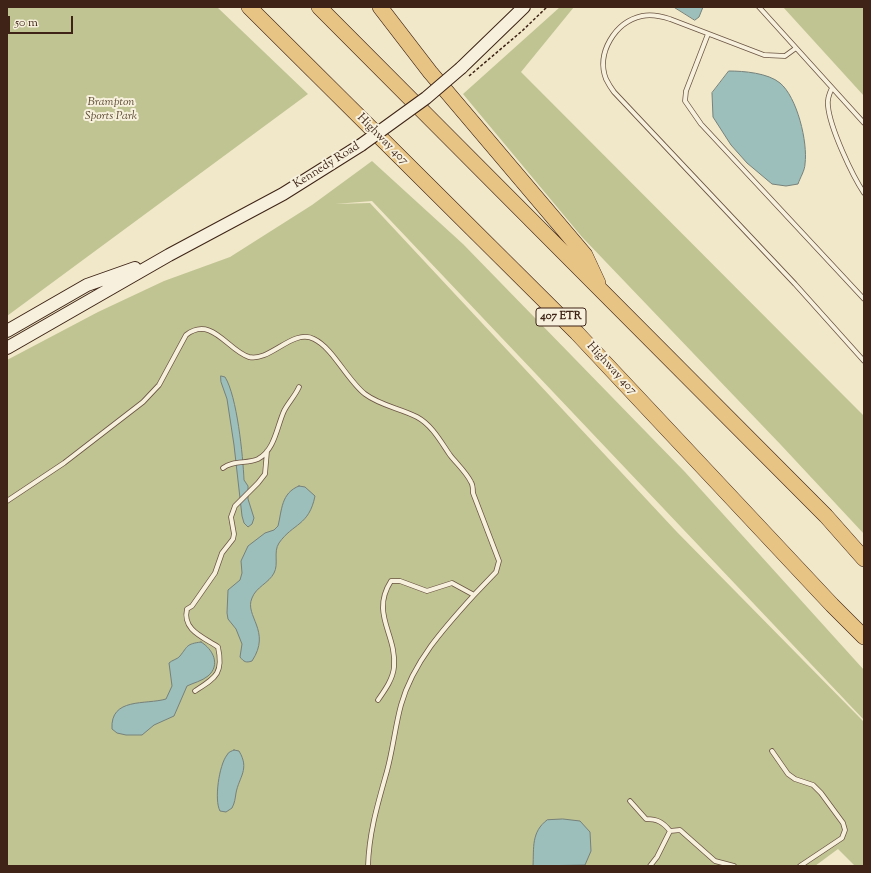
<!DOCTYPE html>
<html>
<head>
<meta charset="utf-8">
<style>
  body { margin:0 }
  #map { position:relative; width:871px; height:873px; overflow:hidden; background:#f1e8c9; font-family:"Sorts Mill Goudy",serif }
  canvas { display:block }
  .frame { position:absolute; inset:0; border:8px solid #3e2316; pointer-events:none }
  .scale { position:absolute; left:8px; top:16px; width:65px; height:18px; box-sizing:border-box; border:2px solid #3e2316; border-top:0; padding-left:5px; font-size:12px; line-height:14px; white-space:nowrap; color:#3e2316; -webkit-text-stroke:3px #f6f0dc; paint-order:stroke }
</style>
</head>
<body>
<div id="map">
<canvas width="871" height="873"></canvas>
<div class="frame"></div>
<div class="scale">50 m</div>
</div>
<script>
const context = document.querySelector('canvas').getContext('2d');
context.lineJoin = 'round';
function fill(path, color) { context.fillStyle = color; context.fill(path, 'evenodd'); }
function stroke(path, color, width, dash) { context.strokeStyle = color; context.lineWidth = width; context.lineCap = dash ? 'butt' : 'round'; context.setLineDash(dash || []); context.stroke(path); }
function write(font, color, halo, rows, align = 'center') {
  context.font = font + ' "Sorts Mill Goudy",serif'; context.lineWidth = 4; context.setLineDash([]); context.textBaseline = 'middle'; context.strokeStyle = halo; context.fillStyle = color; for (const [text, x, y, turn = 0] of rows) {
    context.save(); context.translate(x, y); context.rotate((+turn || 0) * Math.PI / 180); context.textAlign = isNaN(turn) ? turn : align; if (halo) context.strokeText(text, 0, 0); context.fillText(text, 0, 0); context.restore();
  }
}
fill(new Path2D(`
  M 7,7 L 217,7 L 308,94 L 7,316 Z
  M 560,7 L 574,7 L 521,72 L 864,416 L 864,534 L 781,445 L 582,237 L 463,94 Z
  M 783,7 L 864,7 L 864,96 Z
  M 372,161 L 463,244 L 685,472 L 864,670 L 864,720 L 372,201 L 335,204 L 370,203 L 676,531 L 864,722 L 864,866 L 855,866 L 838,849 L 815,866 L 7,866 L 7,360 L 98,312 L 164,281 L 230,257 L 312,205 Z`), '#c0c493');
const water = new Path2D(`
  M 674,7 L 703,7 L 699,17 L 695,20 Z
  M 729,71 C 744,71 768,73 780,83 C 797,97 808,142 805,164 C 805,170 800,178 798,184 L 786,186 L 772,184 L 747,163 L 731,145 L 713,117 L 712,93 Z
  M 221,376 L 225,377 C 237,396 243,456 244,480 L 248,486 L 248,499 L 254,518 L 252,524 L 248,527 L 244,523 L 242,516 L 234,445 L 227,399 L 221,382 Z
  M 299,486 L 305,487 L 315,496 C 309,526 293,523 279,543 C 273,552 279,564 274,573 C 269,583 256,587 252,598 C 244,616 272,631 252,661 C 246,663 244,662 240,657 L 242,644 L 236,629 L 228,619 L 227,613 L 228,590 L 240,580 L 242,573 L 241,561 L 248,546 L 265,533 L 274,530 L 278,526 C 282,510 281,493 299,486 Z
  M 201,642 C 213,649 221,665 208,676 C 202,681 193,683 187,686 L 174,716 L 154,725 L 142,735 L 126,735 L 117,733 L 112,729 C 110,697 146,705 166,699 L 172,686 L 169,663 C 172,660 178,659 180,656 C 188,646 186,644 201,642 Z
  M 234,750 L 239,751 C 250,769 239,777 236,793 C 235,799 235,802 232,808 L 226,812 L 220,811 C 214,800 219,765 227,755 C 228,752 232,751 234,750 Z
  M 563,819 L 580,821 L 590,832 L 591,851 L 585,865 L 533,866 C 534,848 531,832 547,820 Z`);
fill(water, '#9cbfbc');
stroke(water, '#76817a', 1);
const lane = new Path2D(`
  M 759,7 L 864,123
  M 708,34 L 686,91 L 685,101 L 701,124 L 864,299
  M 796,48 L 785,56 L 764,55 L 670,19 C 661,16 652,14 642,16 C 615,22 596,53 606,79 C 608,83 611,88 614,92 L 795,284 L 864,361
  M 832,88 C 829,94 827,100 828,106 C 830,128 852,175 864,193
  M 223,468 C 233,460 247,464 258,459 C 275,450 277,426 284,411 C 288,403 295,396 299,387
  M 7,501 L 64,463 L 143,402 L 159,385 L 186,335 C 212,315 228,351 249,357 C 270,362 293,328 314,339 C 333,348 347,380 365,394 C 381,406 400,408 417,417 C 432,425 441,442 450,455 C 457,464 466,472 471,482 C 473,485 473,489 473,493 L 499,561 L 496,572 L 474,595
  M 195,691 C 215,678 224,674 218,647 C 203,637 182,630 187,609 L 192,606 L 215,573 L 222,553 L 233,539 L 234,534 L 231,517 L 235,506 L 258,483 L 265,474 L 267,451
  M 772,751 L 788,774 L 795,779 L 813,785 L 821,793 L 843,823 L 845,830 L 842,838 L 800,866
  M 630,801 L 646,819 C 657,819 663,822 670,831 L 680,830 L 715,861 L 734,866
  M 368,866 C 369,832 378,803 387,771 C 393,749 395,727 401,705 C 413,662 444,628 474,595 L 452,583 L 427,591 L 400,581 L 391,581 C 370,614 397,634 394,667 C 393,679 385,690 378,700
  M 650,866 L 657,857 L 670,831`);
const secondary = new Path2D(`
  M 461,68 L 524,7
  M 7,331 L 87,285 L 135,268
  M 7,348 L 169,255 L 283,194 L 361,145`);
const highway = new Path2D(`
  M 249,7 L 577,333 L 832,605 L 864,637
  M 319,7 L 826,516 L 864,559
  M 380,7 L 430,72 L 585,255 L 598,283`);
stroke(lane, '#6b5443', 5.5);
stroke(secondary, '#3e2316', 14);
stroke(highway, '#3e2316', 16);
stroke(new Path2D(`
  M 469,76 L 522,31 L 547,7`), '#3e2316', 1.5, [3, 2]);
stroke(lane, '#f6f0dc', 4);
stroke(secondary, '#f6f0dc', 12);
stroke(highway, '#e8c484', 15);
const secondaryBridge = new Path2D(`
  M 361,145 L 426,98 L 461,68`);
stroke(secondaryBridge, '#3e2316', 14, []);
stroke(secondaryBridge, '#f6f0dc', 12);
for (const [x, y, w] of [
  [561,317,50]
]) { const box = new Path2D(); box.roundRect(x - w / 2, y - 9, w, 18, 3); context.fillStyle = '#f6f0dc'; context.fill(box); stroke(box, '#3e2316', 1); }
write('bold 11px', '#3e2316', null, [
  ["407 ETR",561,317]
]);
write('italic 12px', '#5e4b35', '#f6f0dc', [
  ["Brampton",111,103],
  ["Sports Park",111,117]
]);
write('12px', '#3e2316', '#f6f0dc', [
  ["Highway 407",382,140,45],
  ["Kennedy Road",327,166,-32],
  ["Highway 407",611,369,47]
]);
</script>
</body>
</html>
